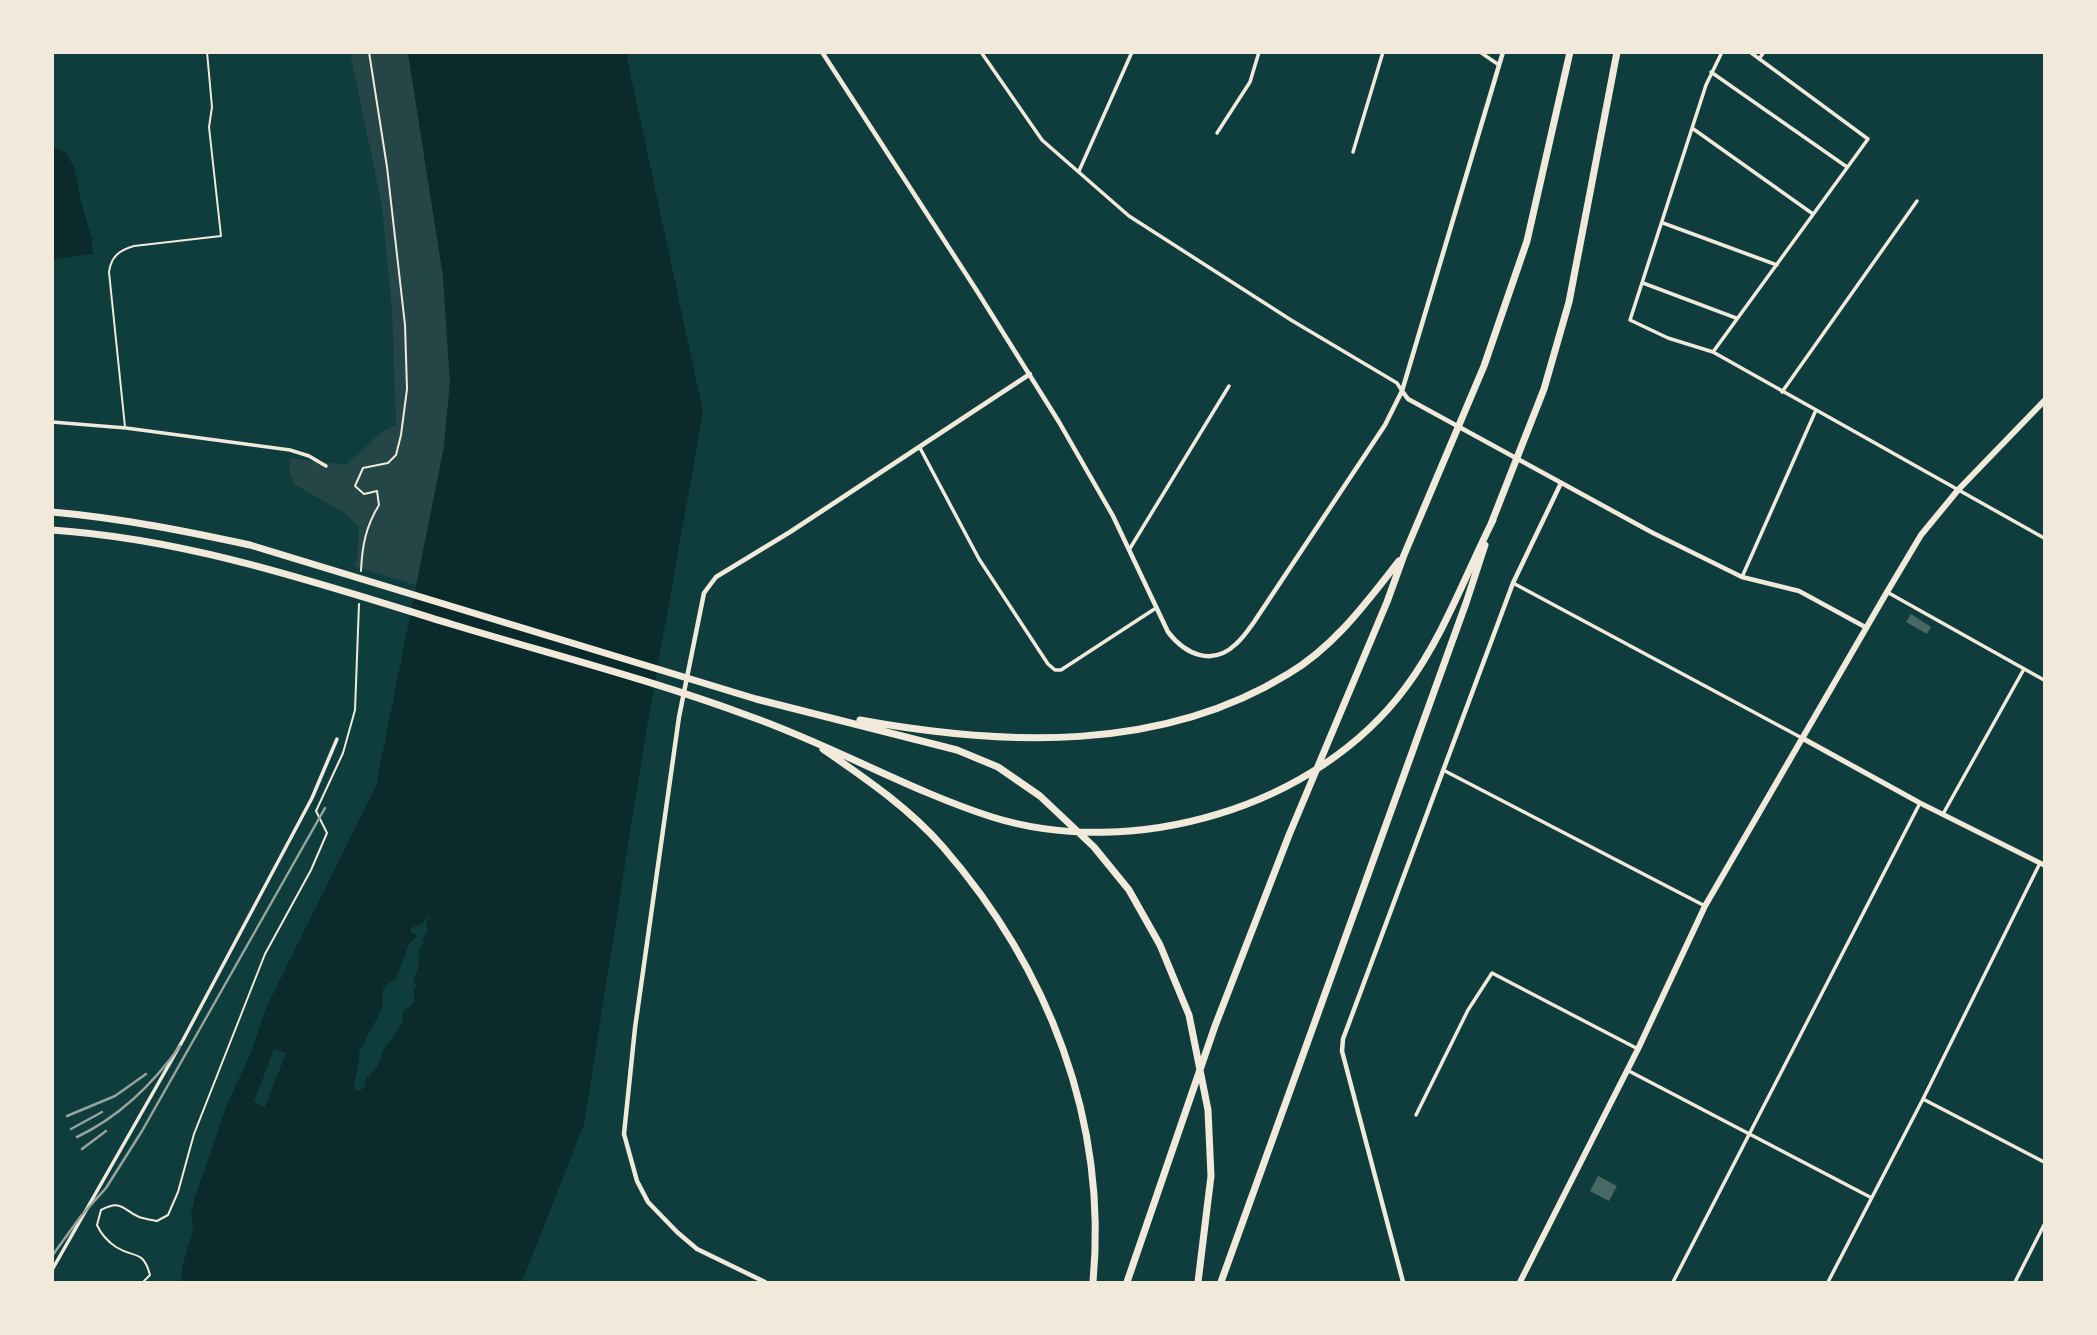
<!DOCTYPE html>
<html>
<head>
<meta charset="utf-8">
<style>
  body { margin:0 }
  #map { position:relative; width:2097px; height:1335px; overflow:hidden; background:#0f3d3e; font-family:"Work Sans",sans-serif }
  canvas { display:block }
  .frame { position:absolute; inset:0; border:54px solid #f1e9da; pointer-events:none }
</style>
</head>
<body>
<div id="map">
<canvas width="2097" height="1335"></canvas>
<div class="frame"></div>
</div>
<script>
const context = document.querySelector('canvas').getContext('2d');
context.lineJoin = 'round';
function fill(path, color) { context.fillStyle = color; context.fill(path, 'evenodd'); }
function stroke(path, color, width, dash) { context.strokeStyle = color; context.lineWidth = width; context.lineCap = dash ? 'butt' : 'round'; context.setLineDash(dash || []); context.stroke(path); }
fill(new Path2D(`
  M 350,53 L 408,53 L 443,276 L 450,382 L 444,447 L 416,585 L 354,566 L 357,559 L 359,527 L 346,514 L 294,484 L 289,469 L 290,458 L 346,465 L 380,433 L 396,425 L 392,311 L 382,205 Z`), '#244646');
fill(new Path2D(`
  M 408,53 L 626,53 L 703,412 L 645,738 L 584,1124 L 522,1282 L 181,1282 L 182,1268 L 193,1230 L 191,1214 L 195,1197 L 227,1105 L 252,1050 L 266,1008 L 376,786 L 444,447 L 450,382 L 443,276 ZM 430,913 L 426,923 L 428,929 L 422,941 L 424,943 L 420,947 L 418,968 L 413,982 L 417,985 L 414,990 L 414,1003 L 403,1011 L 403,1022 L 382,1052 L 381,1060 L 376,1068 L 366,1079 L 365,1086 L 361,1090 L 355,1090 C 352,1079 361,1065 359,1052 L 382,1009 L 383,989 L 386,985 L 396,979 L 409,944 L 418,935 L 411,933 L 411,928 L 422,924 ZM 274,1049 L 286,1053 L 265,1107 L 254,1102 Z
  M 52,147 L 65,152 L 74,167 L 81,201 L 92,239 L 93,254 L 53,259 Z`), '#0a2a2b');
fill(new Path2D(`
  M 1911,614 L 1931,627 L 1927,634 L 1906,622 Z
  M 1598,1176 L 1617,1186 L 1609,1201 L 1590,1191 Z`), '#486865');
stroke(new Path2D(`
  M 361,571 C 362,546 366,526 379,505 L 377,491 L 364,494 L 355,486 L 363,468 L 388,463 L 396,455 L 401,435 L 407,389 L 405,325 L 387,167 L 369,52
  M 79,1282 L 84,1282
  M 143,1282 L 150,1275 C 143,1249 135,1259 116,1247 C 107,1241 101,1234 97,1225 L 101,1210 C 122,1199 123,1210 139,1217 C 145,1219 152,1220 157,1221 L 168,1215 L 178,1192 L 194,1134 L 265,954 L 311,870 L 327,833 L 316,811 L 343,753 L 355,710 L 359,604`), '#f1e9da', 2);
stroke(new Path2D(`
  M 125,427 L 109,272 C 111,256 120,250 134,246 L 221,236 L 209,127 L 212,107 L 207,52`), '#f1e9da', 2);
stroke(new Path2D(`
  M 981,52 L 1042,140 L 1129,216 L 1291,320 L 1397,383 L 1402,391
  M 1480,52 L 1499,65
  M 1722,52 L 1706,85 L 1630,320 L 1668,338 L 1713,352 L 2044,538
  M 1759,59 L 1764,52
  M 1711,72 L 1847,167
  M 1692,128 L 1813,214
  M 1217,133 L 1250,82 L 1259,52
  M 1353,152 L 1383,52
  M 1079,171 L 1132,52
  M 1663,223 L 1777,265
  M 1643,283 L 1736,318
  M 1713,352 L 1868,139 L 1750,52
  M 1782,392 L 1917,201
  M 52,422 L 126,428 L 290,450 L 309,456 L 326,466
  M 920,448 L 979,559 L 1048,664 L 1055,670 L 1061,670 L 1156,608
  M 1129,550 L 1229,386
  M 1742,577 L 1816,410
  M 1513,583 L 1802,738
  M 1887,592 L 2044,680
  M 1445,771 L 1705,906
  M 1943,814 L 2024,669
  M 1627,1070 L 1870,1197
  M 1923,1099 L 2044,1162
  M 1416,1115 L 1468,1010 L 1492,973 L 1638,1049
  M 52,1270 L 183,1040 L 312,798 L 337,739
  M 1673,1282 L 1920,803
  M 1828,1282 L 1923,1099 L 2040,863
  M 2015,1282 L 2044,1225`), '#f1e9da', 3.5);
stroke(new Path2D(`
  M 822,52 L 977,291 L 1059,422 L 1113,516 L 1168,632 C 1185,654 1212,667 1236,644 C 1243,638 1249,629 1254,622 L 1385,425 L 1402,391 L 1503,52
  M 1402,391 L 1408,399 L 1653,533 L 1742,577 L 1799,591 L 1867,628
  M 765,1282 L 697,1249 L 677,1232 L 648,1202 L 637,1181 L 624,1134 L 635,1028 L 679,717 L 704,593 L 716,577 L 790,532 L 1030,374
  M 1403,1282 L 1342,1051 L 1343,1039 L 1513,583 L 1561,483`), '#f1e9da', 4.5);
stroke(new Path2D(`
  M 1802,738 L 1920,803 L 2044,865`), '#f1e9da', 5);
stroke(new Path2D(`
  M 1520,1282 L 1638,1049 L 1705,906 L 1887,592 L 1921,535 L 1958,490 L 2044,401`), '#f1e9da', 6);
stroke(new Path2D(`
  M 52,512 C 120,518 185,531 250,545 L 756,699 L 957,750 L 998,767 L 1040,796 L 1094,847 L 1129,890 L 1160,945 L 1189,1015 L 1208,1110 L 1211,1176 L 1198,1282
  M 1491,524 L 1544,389 L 1569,302 L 1617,52
  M 52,530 C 189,539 321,584 451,624 C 550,654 652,680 749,716 C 832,745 908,790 992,817 C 1133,861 1317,808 1406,687 C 1443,637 1465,576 1493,520
  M 860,720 C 1003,746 1160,753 1288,674 C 1334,647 1367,602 1399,561
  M 823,749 C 865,778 909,808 943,847 C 1048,968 1108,1120 1093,1282
  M 1127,1282 L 1215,1026 L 1289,835 L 1387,602 L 1404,555 L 1484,366 L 1527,241 L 1570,52
  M 1221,1282 L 1466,603 L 1485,545`), '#f1e9da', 7);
stroke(new Path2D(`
  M 67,1116 L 115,1096 L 146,1074
  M 71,1129 L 102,1112
  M 77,1137 C 119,1117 153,1084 180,1046
  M 82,1149 L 106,1131
  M 52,1256 L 81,1216 L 106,1188 L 142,1131 L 325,808`), '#97a49c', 2.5);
</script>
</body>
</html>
